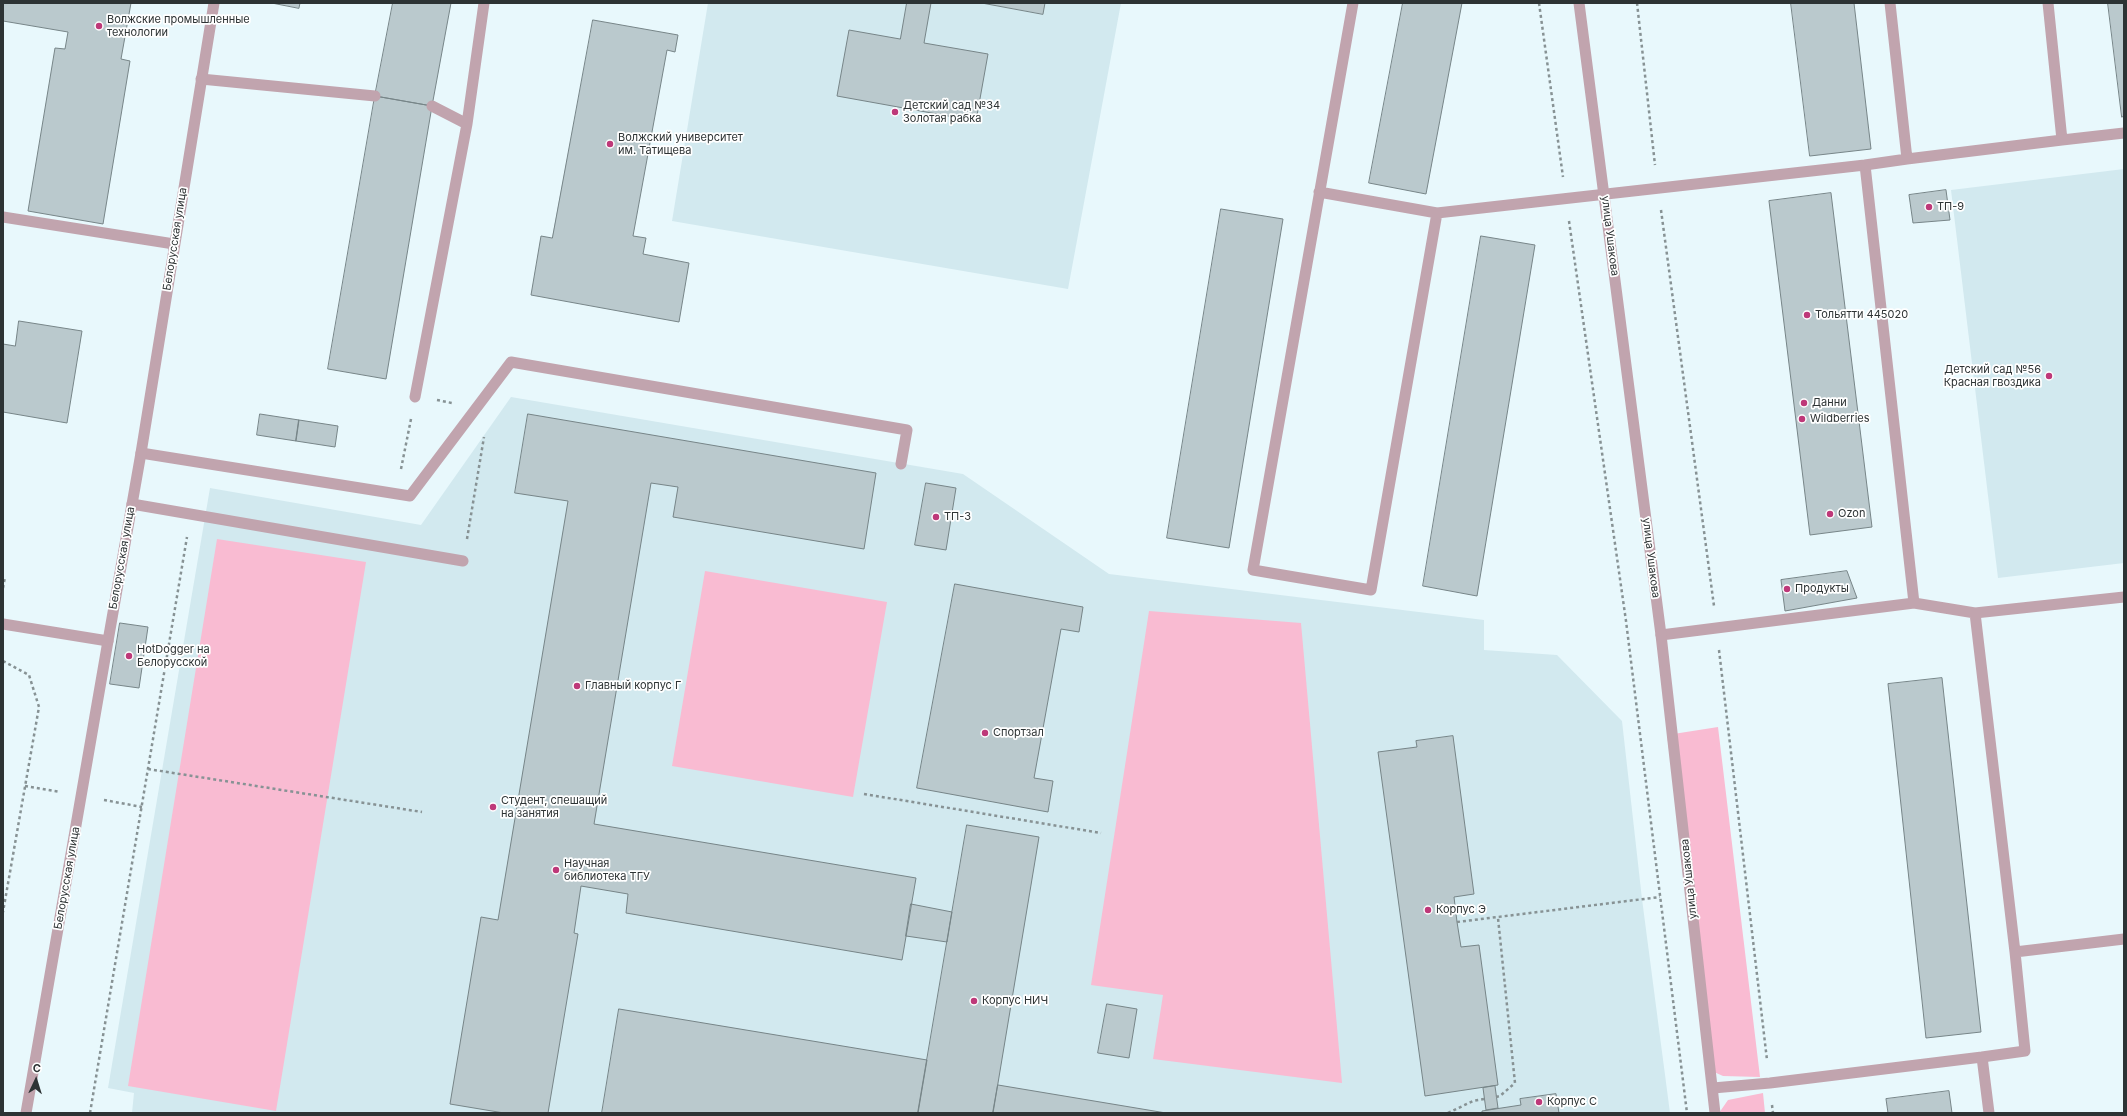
<!DOCTYPE html>
<html>
<head>
<meta charset="utf-8">
<style>
  body { margin:0 }
  #map { position:relative; width:2127px; height:1116px; overflow:hidden; background:#e8f8fc; font-family:Inter,sans-serif }
  canvas { display:block }
  .frame { position:absolute; inset:0; border:4px solid #2d3334; pointer-events:none }
  .north { position:absolute; left:16px; top:1060px; width:40px; height:40px; -webkit-text-stroke:3px #fff; paint-order:stroke; rotate:4deg; font-size:11px; font-weight:700; line-height:16px; text-align:center; color:#2d3334 }
  .north::after { content:''; display:block; margin:auto; width:14px; height:18px; background:#2d3334; clip-path:polygon(50% 0,100% 100%,50% 72%,0 100%) }
</style>
</head>
<body>
<div id="map">
<canvas width="2127" height="1116"></canvas>
<div class="frame"></div>
<div class="north">С</div>
</div>
<script>
const context = document.querySelector('canvas').getContext('2d');
context.lineJoin = 'round';
function fill(path, color) { context.fillStyle = color; context.fill(path, 'evenodd'); }
function stroke(path, color, width, dash) { context.strokeStyle = color; context.lineWidth = width; context.lineCap = dash ? 'butt' : 'round'; context.setLineDash(dash || []); context.stroke(path); }
function write(font, color, halo, rows, align = 'center') {
  context.font = font + ' Inter,sans-serif'; context.lineWidth = 3.5; context.setLineDash([]); context.textBaseline = 'middle'; context.strokeStyle = halo; context.fillStyle = color; for (const [text, x, y, turn = 0] of rows) {
    context.save(); context.translate(x, y); context.rotate((+turn || 0) * Math.PI / 180); context.textAlign = isNaN(turn) ? turn : align; if (halo) context.strokeText(text, 0, 0); context.fillText(text, 0, 0); context.restore();
  }
}
fill(new Path2D(`
  M 708,3 L 1121,3 L 1068,289 L 672,221 Z
  M 2124,169 L 2124,563 L 1998,578 L 1951,190 Z
  M 511,397 L 963,474 L 1109,574 L 1484,620 L 1484,650 L 1557,655 L 1622,721 L 1642,899 L 1670,1113 L 132,1113 L 134,1093 L 108,1088 L 210,488 L 421,525 Z`), '#d2e9ef');
fill(new Path2D(`
  M 217,539 L 366,562 L 276,1111 L 128,1086 Z
  M 705,571 L 887,602 L 853,797 L 672,766 Z
  M 1149,611 L 1301,623 L 1342,1083 L 1153,1059 L 1163,995 L 1091,985 Z
  M 1718,727 L 1760,1077 L 1723,1076 L 1714,1072 L 1667,735 Z
  M 1763,1093 L 1765,1113 L 1719,1113 L 1728,1100 Z`), '#f9bbd2');
const building = new Path2D(`
  M 3,3 L 131,3 L 121,59 L 130,61 L 103,224 L 28,211 L 55,48 L 65,49 L 68,32 L 3,21 Z
  M 272,3 L 300,3 L 299,8 Z
  M 393,3 L 451,3 L 432,106 L 375,96 Z
  M 907,3 L 931,3 L 924,43 L 988,54 L 976,121 L 837,96 L 849,30 L 900,39 Z
  M 982,3 L 1045,3 L 1043,14 Z
  M 1403,3 L 1462,3 L 1426,194 L 1369,183 Z
  M 1791,3 L 1854,3 L 1871,149 L 1810,156 Z
  M 2108,3 L 2124,3 L 2124,116 L 2122,117 Z
  M 593,20 L 678,35 L 675,52 L 667,50 L 633,236 L 646,238 L 643,254 L 689,263 L 679,322 L 531,295 L 541,236 L 552,238 Z
  M 375,96 L 432,106 L 386,379 L 328,369 Z
  M 1946,190 L 1950,220 L 1913,223 L 1909,195 Z
  M 1831,193 L 1872,527 L 1810,535 L 1769,201 Z
  M 1221,209 L 1283,219 L 1229,548 L 1167,538 Z
  M 1481,236 L 1535,245 L 1477,596 L 1423,586 Z
  M 19,321 L 82,331 L 67,423 L 3,412 L 3,344 L 15,346 Z
  M 260,414 L 299,420 L 296,441 L 257,435 Z
  M 528,414 L 876,473 L 864,549 L 673,517 L 678,487 L 651,483 L 594,824 L 916,878 L 902,960 L 626,913 L 628,894 L 581,886 L 574,933 L 578,934 L 548,1113 L 504,1113 L 450,1104 L 481,917 L 498,920 L 568,501 L 515,493 Z
  M 299,420 L 338,426 L 335,447 L 296,441 Z
  M 926,483 L 956,488 L 946,550 L 915,545 Z
  M 1847,571 L 1857,598 L 1785,611 L 1781,580 Z
  M 955,584 L 1083,607 L 1079,632 L 1061,629 L 1034,778 L 1053,781 L 1048,812 L 917,788 Z
  M 120,623 L 148,627 L 139,688 L 110,684 Z
  M 1942,678 L 1981,1032 L 1926,1038 L 1888,684 Z
  M 1453,736 L 1474,894 L 1454,897 L 1457,922 L 1461,947 L 1479,945 L 1498,1085 L 1425,1096 L 1378,752 L 1417,747 L 1416,741 Z
  M 967,825 L 1039,837 L 993,1113 L 918,1113 Z
  M 911,904 L 952,912 L 947,942 L 906,936 Z
  M 1107,1004 L 1137,1009 L 1129,1058 L 1098,1053 Z
  M 619,1009 L 927,1060 L 918,1113 L 602,1113 Z
  M 998,1085 L 1166,1113 L 993,1113 Z
  M 1495,1086 L 1498,1108 L 1486,1110 L 1483,1088 Z
  M 1949,1091 L 1952,1113 L 1888,1113 L 1886,1099 Z
  M 1556,1094 L 1559,1113 L 1482,1113 L 1482,1111 L 1521,1105 L 1520,1099 Z`);
fill(building, '#bac9cd');
stroke(building, '#778588', 1);
stroke(new Path2D(`
  M 1539,3 L 1563,177
  M 1637,3 L 1655,165
  M 1661,210 L 1714,606
  M 1569,221 L 1626,621 L 1687,1113
  M 437,400 L 452,403
  M 401,469 L 411,419
  M 467,539 L 484,437
  M 3,588 L 5,577
  M 1719,650 L 1767,1060
  M 3,661 L 29,675 L 39,707 L 3,912
  M 148,769 L 422,812
  M 25,786 L 60,792
  M 864,794 L 1101,833
  M 104,800 L 142,807
  M 1457,922 L 1660,897
  M 1496,1097 L 1500,1096 L 1515,1083 L 1498,918
  M 1772,1105 L 1773,1113
  M 90,1113 L 187,537
  M 1448,1113 L 1473,1101 L 1484,1099`), '#879294', 2.5, [3, 3]);
stroke(new Path2D(`
  M 1890,3 L 1907,159 L 1865,165 L 1914,603
  M 201,79 L 375,96
  M 467,124 L 484,3
  M 2062,140 L 2124,133
  M 1907,159 L 2062,140 L 2048,3
  M 1319,192 L 1437,213 L 1371,590 L 1253,570 L 1353,3
  M 1437,213 L 1865,165
  M 3,217 L 174,244
  M 415,397 L 467,124 L 432,106
  M 141,453 L 410,496 L 511,362 L 907,430 L 901,464
  M 132,504 L 463,561
  M 1975,613 L 2124,597
  M 1661,635 L 1914,603 L 1975,613 L 2015,952 L 2124,939
  M 1713,1088 L 1770,1083 L 1982,1057
  M 1989,1113 L 1982,1057 L 2025,1051 L 2015,952`), '#c1a4ae', 11);
stroke(new Path2D(`
  M 26,1113 L 108,641`), '#c1a4ae', 11);
stroke(new Path2D(`
  M 1579,3 L 1661,635 L 1715,1113
  M 3,624 L 108,641 L 141,453 L 214,3`), '#c1a4ae', 11);
for (const [x, y, r, color] of [
  [99,26,4,"#be3879"],
  [895,112,4,"#be3879"],
  [610,144,4,"#be3879"],
  [1929,207,4,"#be3879"],
  [1807,315,4,"#be3879"],
  [2049,376,4,"#be3879"],
  [1804,403,4,"#be3879"],
  [1802,419,4,"#be3879"],
  [1830,514,4,"#be3879"],
  [936,517,4,"#be3879"],
  [1787,589,4,"#be3879"],
  [129,656,4,"#be3879"],
  [577,686,4,"#be3879"],
  [985,733,4,"#be3879"],
  [493,807,4,"#be3879"],
  [556,870,4,"#be3879"],
  [1428,910,4,"#be3879"],
  [974,1001,4,"#be3879"],
  [1539,1102,4,"#be3879"]
]) { const dot = new Path2D(); dot.arc(x, y, r, 0, 2 * Math.PI); context.fillStyle = color; context.fill(dot); stroke(dot, '#fff', 1.5); }
write('11px', '#2d3334', '#fff', [
  ["Волжские промышленные",107,20],
  ["технологии",107,33],
  ["Детский сад №34",903,106],
  ["Золотая рабка",903,119],
  ["Волжский университет",618,138],
  ["им. Татищева",618,151],
  ["ТП-9",1937,207],
  ["Тольятти 445020",1815,315],
  ["Детский сад №56",2041,370,"right"],
  ["Красная гвоздика",2041,383,"right"],
  ["Данни",1812,403],
  ["Wildberries",1810,419],
  ["Ozon",1838,514],
  ["ТП-3",944,517],
  ["Продукты",1795,589],
  ["HotDogger на",137,650],
  ["Белорусской",137,663],
  ["Главный корпус Г",585,686],
  ["Спортзал",993,733],
  ["Студент, спешащий",501,801],
  ["на занятия",501,814],
  ["Научная",564,864],
  ["библиотека ТГУ",564,877],
  ["Корпус Э",1436,910],
  ["Корпус НИЧ",982,1001],
  ["Корпус С",1547,1102]
], 'left');
write('11px', '#2d3334', '#fff', [
  ["улица Ушакова",1610,236,83],
  ["Белорусская улица",175,239,-81],
  ["Белорусская улица",122,558,-80],
  ["улица Ушакова",1651,558,83],
  ["Белорусская улица",67,878,-80],
  ["улица Ушакова",1689,879,-96]
]);
</script>
</body>
</html>
